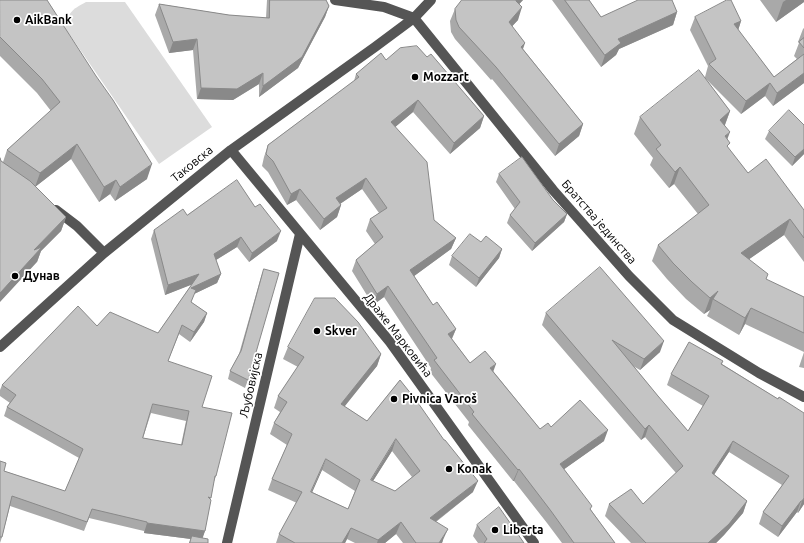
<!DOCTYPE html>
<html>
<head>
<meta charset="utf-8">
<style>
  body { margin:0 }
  canvas { display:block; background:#fff }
</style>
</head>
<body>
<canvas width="804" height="543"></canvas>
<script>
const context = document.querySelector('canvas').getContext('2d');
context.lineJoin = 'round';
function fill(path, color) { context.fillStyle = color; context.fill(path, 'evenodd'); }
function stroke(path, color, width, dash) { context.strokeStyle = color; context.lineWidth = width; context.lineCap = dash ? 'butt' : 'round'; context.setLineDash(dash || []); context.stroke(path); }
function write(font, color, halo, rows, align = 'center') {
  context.font = font + ' Ubuntu,sans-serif'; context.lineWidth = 3.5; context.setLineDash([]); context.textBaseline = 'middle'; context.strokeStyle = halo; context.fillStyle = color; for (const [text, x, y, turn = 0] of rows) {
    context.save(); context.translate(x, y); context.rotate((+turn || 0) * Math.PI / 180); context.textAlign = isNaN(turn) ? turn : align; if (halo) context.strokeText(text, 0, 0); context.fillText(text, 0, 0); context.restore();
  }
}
fill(new Path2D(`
  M 86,2 L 125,2 L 212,127 L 159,164 L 65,28 C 69,12 71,10 86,2 Z`), '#dcdcdc');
stroke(new Path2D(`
  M 335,0 L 384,7 L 414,18
  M 414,18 L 553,190 L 629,276 L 673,320 L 759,373 L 804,397
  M 231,150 L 390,342 L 534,543
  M 56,210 L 77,226 L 104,253
  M 0,347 L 104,253 L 231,150 L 375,47 L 414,18 L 431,0
  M 227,543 L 300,234`), '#555', 10);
fill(new Path2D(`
  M 0,0 L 147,179 L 115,201 L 110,194 L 99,202 L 71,159 L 35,187 L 66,217 L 61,231 L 41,251 L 37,262 L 1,161 L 3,162 L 7,150 L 51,111 L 37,93 L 0,56 Z
  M 267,0 L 326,0 L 329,6 L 325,17 L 298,68 L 259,97 L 259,84 L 233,100 L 197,99 L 193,50 L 169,53 L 155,15 L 159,4 L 229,15 L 266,18 Z
  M 462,0 L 523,0 L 519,4 L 518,20 L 512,26 L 523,49 L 583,124 L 579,136 L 555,156 L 492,79 L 491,80 L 455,39 L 451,32 L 450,21 L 455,9 Z
  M 552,0 L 589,0 L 601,17 L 677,12 L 673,25 L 619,49 L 616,55 L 601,67 Z
  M 760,0 L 804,0 L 804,2 L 776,22 Z
  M 695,17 L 741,21 L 738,30 L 774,77 L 797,59 L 794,56 L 799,43 L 798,42 L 803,29 L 804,28 L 804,83 L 773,106 L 765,96 L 741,114 L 705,78 L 730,111 L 725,125 L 728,148 L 748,173 L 804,210 L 804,262 L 784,235 L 749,259 L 766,280 L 804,297 L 804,368 L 799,367 L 804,352 L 745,324 L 739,335 L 707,316 L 710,310 L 704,314 L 686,299 L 667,279 L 652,261 L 658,245 L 698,214 L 674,184 L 669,188 L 650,165 L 653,158 L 634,134 L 640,117 L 705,77 L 708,66 L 690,30 Z
  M 427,57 L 484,116 L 480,128 L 450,154 L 413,112 L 395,127 L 434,220 L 456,238 L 451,249 L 414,276 L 433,305 L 456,329 L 452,339 L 470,363 L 493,371 L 540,429 L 551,427 L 604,441 L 564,469 L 591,510 L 615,543 L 562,543 L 547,523 L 514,481 L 513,481 L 468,425 L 469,422 L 430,372 L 431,368 L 384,297 L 373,305 L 352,271 L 356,260 L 375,244 L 366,231 L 370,219 L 379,213 L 362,189 L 340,204 L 341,205 L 337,217 L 320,230 L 296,200 L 287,205 L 268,172 L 262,166 L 264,157 L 268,145 L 354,81 L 356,74 L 386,60 Z
  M 804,125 L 804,154 L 792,166 L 765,139 L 769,131 Z
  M 499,174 L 553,200 L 567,214 L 564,222 L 532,251 L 507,223 L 510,215 L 515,209 L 496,182 Z
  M 187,215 L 277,241 L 249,262 L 237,247 L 216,260 L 221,274 L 217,283 L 194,294 L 191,302 L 207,313 L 204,322 L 190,342 L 179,334 L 168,361 L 202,407 L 216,476 L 213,484 L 205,531 L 202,538 L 208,543 L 189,543 L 191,539 L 144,533 L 144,531 L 89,518 L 84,531 L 10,506 L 2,537 L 0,543 L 0,461 L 4,471 L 65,491 L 79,458 L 4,416 L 7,407 L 10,403 L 0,396 L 0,390 L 2,385 L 97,326 L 158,333 L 192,284 L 165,295 L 151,239 L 154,230 ZM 151,413 L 186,421 L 181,445 L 143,438 Z
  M 481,242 L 502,249 L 499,258 L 476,287 L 449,265 L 452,256 Z
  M 264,269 L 248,380 L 245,388 L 228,379 L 230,371 L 239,354 L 261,277 Z
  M 546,313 L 660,352 L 640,370 L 633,366 L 658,396 L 688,431 L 703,406 L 667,385 L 671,374 L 723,361 L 722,364 L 778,399 L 804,504 L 798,513 L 797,512 L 778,537 L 759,524 L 763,512 L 782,485 L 729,452 L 714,474 L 747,501 L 743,513 L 724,535 L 716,543 L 631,543 L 605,516 L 609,504 L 643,504 L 676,473 L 645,437 L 641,440 L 542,325 Z
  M 288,347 L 381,354 L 377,366 L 344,406 L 367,421 L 400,380 L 473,492 L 436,522 L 443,540 L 442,543 L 403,543 L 396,534 L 385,543 L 355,543 L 347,539 L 345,543 L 276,543 L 279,534 L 297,503 L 268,490 L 272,479 L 287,445 L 270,434 L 274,423 L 280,412 L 274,408 L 278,396 L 298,367 L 283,359 ZM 392,451 L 412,477 L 395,491 L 373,481 ZM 322,470 L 355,491 L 348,509 L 312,492 Z
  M 477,525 L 524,543 L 478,543 L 473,536 Z`), '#a9a9a9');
fill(new Path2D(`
  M 516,0 L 523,0 L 511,13 L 516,1 Z
  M 786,0 L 804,0 L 804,2 L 776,22 L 783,2 Z
  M 329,6 L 325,17 L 298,68 L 259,97 L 263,86 Z
  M 522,7 L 518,20 L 505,34 L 509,22 Z
  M 677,12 L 673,25 L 619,49 L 616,55 L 601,67 L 605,55 L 618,39 Z
  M 741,21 L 737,34 L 734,24 Z
  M 197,39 L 193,50 L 169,53 L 173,42 Z
  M 525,43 L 521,55 L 521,47 Z
  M 263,73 L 259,84 L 233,100 L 197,99 L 201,88 Z
  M 804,73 L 804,83 L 773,106 L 777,93 Z
  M 770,83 L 765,96 L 741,114 L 746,101 Z
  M 418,100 L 413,112 L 387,134 L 391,122 Z
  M 730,111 L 724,127 L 720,120 Z
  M 484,116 L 480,128 L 450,154 L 454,143 Z
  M 583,124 L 579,136 L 555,156 L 559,144 Z
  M 730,132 L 724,148 L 725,136 Z
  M 77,144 L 71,159 L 35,187 L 40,173 Z
  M 804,149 L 804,154 L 792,166 L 795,157 Z
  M 152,164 L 147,179 L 115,201 L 120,187 Z
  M 680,167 L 674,184 L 669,188 L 675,172 Z
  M 366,178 L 362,189 L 331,210 L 336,198 Z
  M 116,180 L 110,194 L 99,202 L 104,187 Z
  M 300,189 L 296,200 L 287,205 L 291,194 Z
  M 341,205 L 337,217 L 320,230 L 324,219 Z
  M 567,214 L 564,222 L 532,251 L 535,243 Z
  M 66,217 L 61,231 L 41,251 L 37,262 L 0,302 L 0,293 L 34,250 Z
  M 790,219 L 784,235 L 735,269 L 741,253 Z
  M 281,231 L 277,241 L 249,262 L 252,253 Z
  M 241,237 L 237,247 L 211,263 L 214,254 Z
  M 456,238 L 451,249 L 406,282 L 410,270 Z
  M 502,249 L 499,258 L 476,287 L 479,278 Z
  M 199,274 L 196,283 L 165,295 L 168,285 Z
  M 221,274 L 217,283 L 194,294 L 191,288 Z
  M 388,286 L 384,297 L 373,305 L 377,294 Z
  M 718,291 L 713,299 L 710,310 L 704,314 L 710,298 Z
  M 751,308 L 745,324 L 739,335 L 745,318 Z
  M 207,313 L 204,322 L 190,342 L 194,332 Z
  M 456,329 L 451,340 L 448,334 Z
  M 664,341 L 660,352 L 640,370 L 644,359 Z
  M 381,354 L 377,366 L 337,416 L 341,404 Z
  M 496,364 L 492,375 L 490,368 Z
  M 649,425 L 645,437 L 641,440 L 645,429 Z
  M 608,430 L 604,441 L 556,475 L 560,464 Z
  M 396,439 L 392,451 L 366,492 L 371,480 Z
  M 733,441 L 729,452 L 708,484 L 712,473 Z
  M 326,459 L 322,470 L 307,504 L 311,492 Z
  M 519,469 L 514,481 L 513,481 L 518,470 Z
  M 478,481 L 473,492 L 426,529 L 430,518 Z
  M 804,498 L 804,504 L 798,513 L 802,501 Z
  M 747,501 L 743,513 L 724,535 L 716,543 L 708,543 Z
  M 801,501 L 797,512 L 778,537 L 782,526 Z
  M 401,522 L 396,534 L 385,543 L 377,543 L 378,540 Z
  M 147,523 L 205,531 L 202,540 L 192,536 L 191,539 L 144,533 Z
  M 351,528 L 347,539 L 345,543 L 342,543 Z
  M 448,529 L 443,540 L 442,543 L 439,543 Z`), '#898989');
const building = new Path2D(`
  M 0,0 L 47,0 L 96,76 L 113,100 L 152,164 L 120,187 L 116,180 L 104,187 L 77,144 L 40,173 L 7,150 L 60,102 L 42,79 L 0,37 Z
  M 270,0 L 326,0 L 329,6 L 302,57 L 263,86 L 263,73 L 237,89 L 201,88 L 197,39 L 173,42 L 159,4 L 229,15 L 269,18 Z
  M 462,0 L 516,0 L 516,1 L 522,7 L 509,22 L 525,43 L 521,47 L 583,124 L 559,144 L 496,67 L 459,27 L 456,20 L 455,9 Z
  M 565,0 L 589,0 L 601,17 L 638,0 L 672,0 L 677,12 L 618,39 L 621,43 L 605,55 Z
  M 727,0 L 731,0 L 741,21 L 734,24 L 774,77 L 804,54 L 804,73 L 777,93 L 770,83 L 746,101 L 709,64 L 716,59 L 695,17 Z
  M 804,38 L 804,48 L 799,42 Z
  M 417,46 L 427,57 L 431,54 L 484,116 L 454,143 L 418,100 L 391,122 L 427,162 L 434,220 L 456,238 L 410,270 L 433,305 L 437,302 L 456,329 L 448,334 L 470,363 L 485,351 L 496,364 L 490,368 L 540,429 L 548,423 L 551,427 L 580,400 L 608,430 L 560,464 L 592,506 L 590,509 L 615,543 L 574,543 L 551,511 L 519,469 L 518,470 L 472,414 L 474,412 L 434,360 L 437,358 L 388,286 L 377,294 L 356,260 L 383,237 L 370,219 L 387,208 L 366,178 L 336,198 L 341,205 L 324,219 L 300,189 L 291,194 L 273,161 L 266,154 L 268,145 L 359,77 L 356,74 L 381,53 L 386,60 L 400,48 Z
  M 699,70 L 730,111 L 720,120 L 730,132 L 725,136 L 730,143 L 727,146 L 748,173 L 766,159 L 804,210 L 804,238 L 790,219 L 741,253 L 768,274 L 766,279 L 804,297 L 804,333 L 751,308 L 745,318 L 713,299 L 718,291 L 710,298 L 692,282 L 673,263 L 658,245 L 709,205 L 680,167 L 675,172 L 656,149 L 661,145 L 640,117 Z
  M 789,110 L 804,125 L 804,149 L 795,157 L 769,131 Z
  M 522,157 L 553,200 L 567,214 L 535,243 L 510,215 L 520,202 L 499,174 Z
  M 0,158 L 1,161 L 30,181 L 66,217 L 34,250 L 42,247 L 0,293 Z
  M 237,180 L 255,207 L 260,204 L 281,231 L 252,253 L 241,237 L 214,254 L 221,274 L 191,288 L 196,290 L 191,302 L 207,313 L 194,332 L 182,325 L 168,361 L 212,376 L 202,407 L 232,413 L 216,476 L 215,476 L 211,498 L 208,497 L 211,500 L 205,531 L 147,523 L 147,522 L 92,509 L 87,522 L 12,496 L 2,537 L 0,537 L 0,461 L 6,463 L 4,471 L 65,491 L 83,449 L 7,407 L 16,395 L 2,385 L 78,306 L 97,326 L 110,312 L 158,333 L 199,274 L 168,285 L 154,230 L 183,209 L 187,215 ZM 153,404 L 189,411 L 182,445 L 143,438 Z
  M 470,234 L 481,242 L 486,236 L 502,249 L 479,278 L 452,256 Z
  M 600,267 L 664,341 L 644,359 L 612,340 L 658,396 L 688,431 L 709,396 L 671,374 L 689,342 L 723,361 L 721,364 L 778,399 L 779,397 L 804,413 L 804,498 L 802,501 L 801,501 L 782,526 L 763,512 L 789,476 L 733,441 L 712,473 L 747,501 L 729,524 L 708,543 L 646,543 L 609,504 L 631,489 L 643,504 L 683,466 L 649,425 L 645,429 L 546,313 Z
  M 264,269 L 279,273 L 248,380 L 230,371 L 241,351 Z
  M 315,298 L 335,298 L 358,322 L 381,354 L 341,404 L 367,421 L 400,380 L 416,400 L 444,440 L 445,440 L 478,481 L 430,518 L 448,529 L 439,543 L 416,543 L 401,522 L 378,540 L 351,528 L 342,543 L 295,543 L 279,534 L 302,492 L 272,479 L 292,434 L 274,423 L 287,402 L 278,396 L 304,357 L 288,347 ZM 396,439 L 420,471 L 395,491 L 371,480 ZM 326,459 L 360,480 L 348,509 L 311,492 Z
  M 499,507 L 524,543 L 484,543 L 487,539 L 477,525 Z
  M 192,536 L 208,539 L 208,543 L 190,543 Z`);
fill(building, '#c4c4c4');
stroke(building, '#898989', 1);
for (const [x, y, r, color] of [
  [17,20,4,"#000"],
  [415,77,4,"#000"],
  [15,276,4,"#000"],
  [317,331,4,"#000"],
  [394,399,4,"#000"],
  [449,469,4,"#000"],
  [495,530,4,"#000"]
]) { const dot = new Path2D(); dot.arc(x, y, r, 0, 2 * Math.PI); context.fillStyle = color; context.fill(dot); stroke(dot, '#fff', 1.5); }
write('bold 12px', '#000', '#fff', [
  ["AikBank",25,20],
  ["Mozzart",423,77],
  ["Дунав",23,276],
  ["Skver",325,331],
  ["Pivnica Varoš",402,399],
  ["Konak",457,469],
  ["Liberta",503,530]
], 'left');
write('12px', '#000', '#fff', [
  ["Таковска",192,164,-39],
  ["Братства јединства",599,222,49],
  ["Драже Марковића",398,335,52],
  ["Љубовијска",251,385,-77]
]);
</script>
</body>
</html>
